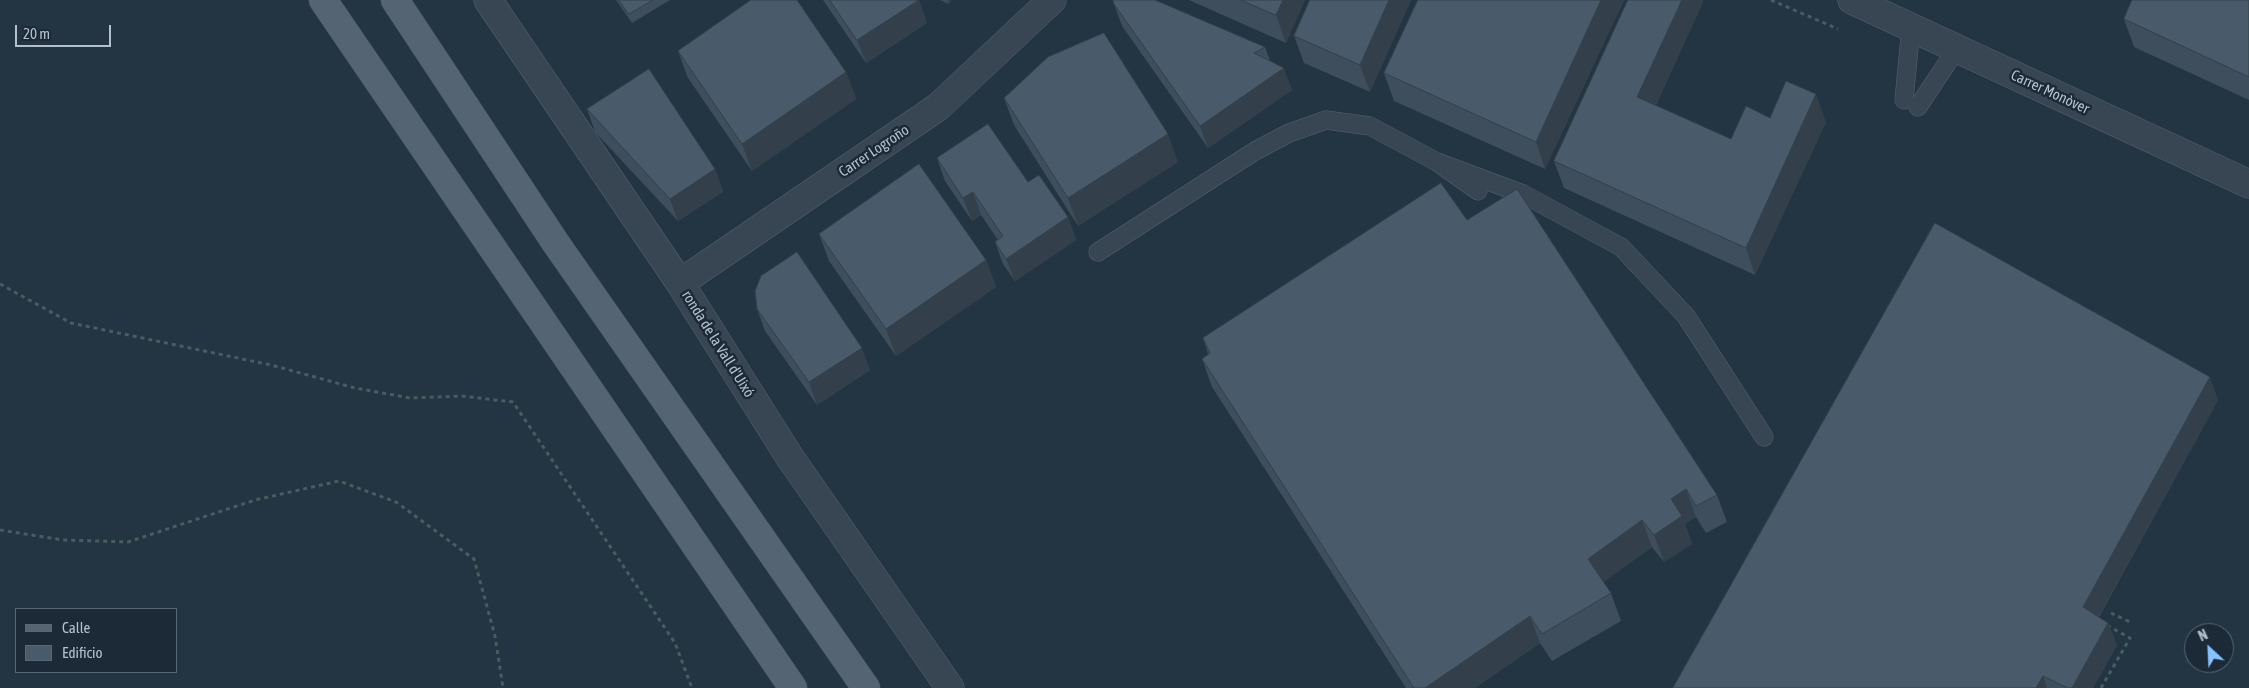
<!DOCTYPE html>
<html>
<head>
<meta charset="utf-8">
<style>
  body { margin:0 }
  #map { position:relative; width:2249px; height:688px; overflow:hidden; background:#233442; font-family:"Asap Condensed",sans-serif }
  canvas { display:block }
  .legend { position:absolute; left:15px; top:608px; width:162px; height:65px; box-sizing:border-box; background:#1c2a37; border:1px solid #596673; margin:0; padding:6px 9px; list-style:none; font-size:15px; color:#b4c0cc }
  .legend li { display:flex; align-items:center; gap:10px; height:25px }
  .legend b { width:25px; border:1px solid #596673 }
  .north { position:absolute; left:2184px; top:623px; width:50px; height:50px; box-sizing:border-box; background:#1c2a37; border:1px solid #596673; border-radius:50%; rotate:335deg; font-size:14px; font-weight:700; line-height:20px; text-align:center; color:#b4c0cc }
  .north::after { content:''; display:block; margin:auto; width:18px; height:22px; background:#86c2ff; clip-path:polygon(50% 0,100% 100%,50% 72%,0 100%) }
  .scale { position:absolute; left:15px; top:25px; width:96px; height:22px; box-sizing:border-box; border:2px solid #b4c0cc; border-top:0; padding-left:6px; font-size:15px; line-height:18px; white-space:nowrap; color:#b4c0cc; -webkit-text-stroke:4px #1c2a37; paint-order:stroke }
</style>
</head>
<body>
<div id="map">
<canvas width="2249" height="688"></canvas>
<ul class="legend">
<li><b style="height:6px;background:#556472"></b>Calle</li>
<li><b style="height:14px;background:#495b6b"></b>Edificio</li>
</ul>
<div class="north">N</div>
<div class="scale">20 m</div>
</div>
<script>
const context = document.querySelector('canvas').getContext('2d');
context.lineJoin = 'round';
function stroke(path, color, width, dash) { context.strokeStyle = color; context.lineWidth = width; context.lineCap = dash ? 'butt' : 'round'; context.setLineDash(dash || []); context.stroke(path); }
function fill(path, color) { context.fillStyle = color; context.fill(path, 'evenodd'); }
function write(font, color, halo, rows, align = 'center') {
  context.font = font + ' "Asap Condensed",sans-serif'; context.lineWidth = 5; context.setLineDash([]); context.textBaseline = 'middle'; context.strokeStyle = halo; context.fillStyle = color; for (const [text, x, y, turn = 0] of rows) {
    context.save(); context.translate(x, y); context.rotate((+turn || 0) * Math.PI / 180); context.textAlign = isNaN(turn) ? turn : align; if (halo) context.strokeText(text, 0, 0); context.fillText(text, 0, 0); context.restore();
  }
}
const service = new Path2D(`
  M 1904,100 L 1911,27
  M 1918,107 L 1957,48
  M 1437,162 L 1523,194 L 1621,247 L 1686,316 L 1764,437
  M 1098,252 L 1255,151 L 1289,133 L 1326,120 L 1370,126 L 1437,162 L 1478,191`);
const minor = new Path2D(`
  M 488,0 L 680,283 L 789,456 L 950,688
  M 1852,0 L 2249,184
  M 680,283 L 938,107 L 1052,0`);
const primary = new Path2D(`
  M 323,0 L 793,688
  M 395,0 L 555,242 L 866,688`);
stroke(service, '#55636f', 19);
stroke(minor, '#55636f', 29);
stroke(primary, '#44515e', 29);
stroke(new Path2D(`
  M 1771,0 L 1838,29
  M 0,284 L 71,323 L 271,365 L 355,388 L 410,398 L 462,396 L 513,402 L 675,643 L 692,688
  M 0,530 L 63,540 L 128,542 L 255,500 L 339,481 L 396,502 L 474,559 L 495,636 L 503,688
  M 2111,613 L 2130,622
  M 2101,688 L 2130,638 L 2108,626`), '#435f5f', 3, [4, 4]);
stroke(service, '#384552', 18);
stroke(minor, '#384552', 28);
stroke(primary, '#556472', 28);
fill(new Path2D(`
  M 616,0 L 670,0 L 632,23 Z
  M 823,0 L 919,0 L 927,23 L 866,63 Z
  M 940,0 L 951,0 L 949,4 Z
  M 1189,0 L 1305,0 L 1286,43 Z
  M 1310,0 L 1411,0 L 1370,92 L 1304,63 L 1294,36 Z
  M 1624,0 L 1545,169 L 1394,101 L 1384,73 Z
  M 2249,0 L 2249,100 L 2134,47 L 2124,19 Z
  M 1703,2 L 1656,105 L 1731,139 L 1770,118 L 1826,122 L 1755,275 L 1564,188 L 1554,161 Z
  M 1114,4 L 1265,47 L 1270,61 L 1292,90 L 1208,148 L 1122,26 Z
  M 678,51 L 846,72 L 856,99 L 752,171 L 688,78 Z
  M 1004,98 L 1178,162 L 1078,226 L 1014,125 Z
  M 587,109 L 715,169 L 723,192 L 678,221 L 595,132 Z
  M 937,158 L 1028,182 L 1068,217 L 1076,240 L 1015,281 L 1003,264 L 995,242 L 998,240 L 981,215 L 972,221 L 945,181 Z
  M 1467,220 L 1717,495 L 1727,522 L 1706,533 L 1696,517 L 1685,524 L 1692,544 L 1664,562 L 1652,547 L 1603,582 L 1611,593 L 1621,621 L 1552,661 L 1540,643 L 1475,688 L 1406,688 L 1212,387 L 1202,359 L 1208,354 L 1203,338 Z
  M 819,234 L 986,260 L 996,287 L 896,356 L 829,261 Z
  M 757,309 L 870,370 L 817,405 L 765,331 Z
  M 2218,400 L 2099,617 L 2108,623 L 2117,645 L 2093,688 L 1673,688 Z`), '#3f4e5c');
fill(new Path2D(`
  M 919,0 L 927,23 L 866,63 L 857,40 Z
  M 947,0 L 951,0 L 949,4 Z
  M 1283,0 L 1305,0 L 1286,43 L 1276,15 Z
  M 1389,0 L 1411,0 L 1370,92 L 1360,65 Z
  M 1601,0 L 1624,0 L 1545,169 L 1536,142 Z
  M 1682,0 L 1703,0 L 1703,2 L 1647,124 L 1637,97 Z
  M 1284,68 L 1292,90 L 1208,148 L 1200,126 Z
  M 846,72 L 856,99 L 752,171 L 742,144 Z
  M 1816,94 L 1826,122 L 1755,275 L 1746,248 Z
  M 1168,134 L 1178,162 L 1078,226 L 1068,198 Z
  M 715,169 L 723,192 L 678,221 L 670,199 Z
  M 973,192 L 981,215 L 972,221 L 963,198 Z
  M 1068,217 L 1076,240 L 1015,281 L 1006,259 Z
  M 986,260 L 996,287 L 896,356 L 886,329 Z
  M 862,348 L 870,370 L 817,405 L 809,382 Z
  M 2210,377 L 2218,400 L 2091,630 L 2083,607 Z
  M 1686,489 L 1696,517 L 1685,524 L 1692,544 L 1664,562 L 1654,535 L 1671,499 Z
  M 1642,520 L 1652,547 L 1598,586 L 1588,559 Z
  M 1530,616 L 1540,643 L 1475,688 L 1425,688 Z
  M 2108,623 L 2117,645 L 2093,688 L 2072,688 Z
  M 2043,676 L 2047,688 L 2036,688 Z`), '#33404b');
const building = new Path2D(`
  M 619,0 L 653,0 L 629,14 Z
  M 751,0 L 797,0 L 846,72 L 742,144 L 678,51 Z
  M 830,0 L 919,0 L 857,40 Z
  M 1113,0 L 1155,0 L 1265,47 L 1254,53 L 1284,68 L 1200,126 L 1114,4 Z
  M 1241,0 L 1283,0 L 1276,15 Z
  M 1310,0 L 1389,0 L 1360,65 L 1294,36 Z
  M 1418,0 L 1601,0 L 1536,142 L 1384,73 Z
  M 1628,0 L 1682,0 L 1637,97 L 1731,139 L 1746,106 L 1770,118 L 1786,81 L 1816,94 L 1746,248 L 1554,161 Z
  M 2132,0 L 2249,0 L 2249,77 L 2124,19 Z
  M 1104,33 L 1168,134 L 1068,198 L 1004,98 L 1048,57 Z
  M 649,69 L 715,169 L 670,199 L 587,109 Z
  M 988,124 L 1028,182 L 1039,175 L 1068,217 L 1006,259 L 995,242 L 1003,236 L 973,192 L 963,198 L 937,158 Z
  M 919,164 L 986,260 L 886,329 L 819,234 Z
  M 1441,183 L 1467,220 L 1517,189 L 1717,495 L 1696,506 L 1686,489 L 1671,499 L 1682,516 L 1654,535 L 1642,520 L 1588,559 L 1611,593 L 1542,634 L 1530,616 L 1425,688 L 1414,688 L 1202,359 L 1210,353 L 1203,338 Z
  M 1935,223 L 2210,377 L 2083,607 L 2108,623 L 2072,688 L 2068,688 L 2043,676 L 2036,688 L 1673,688 Z
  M 797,252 L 862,348 L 809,382 L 757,309 L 755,291 L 761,276 Z`);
fill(building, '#495b6b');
stroke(building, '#33404b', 1);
write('15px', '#b4c0cc', '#1c2a37', [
  ["Carrer Monòver",2050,92,25],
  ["Carrer Logroño",874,151,-34],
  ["ronda de la Vall d'Uixó",718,344,58]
]);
</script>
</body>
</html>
